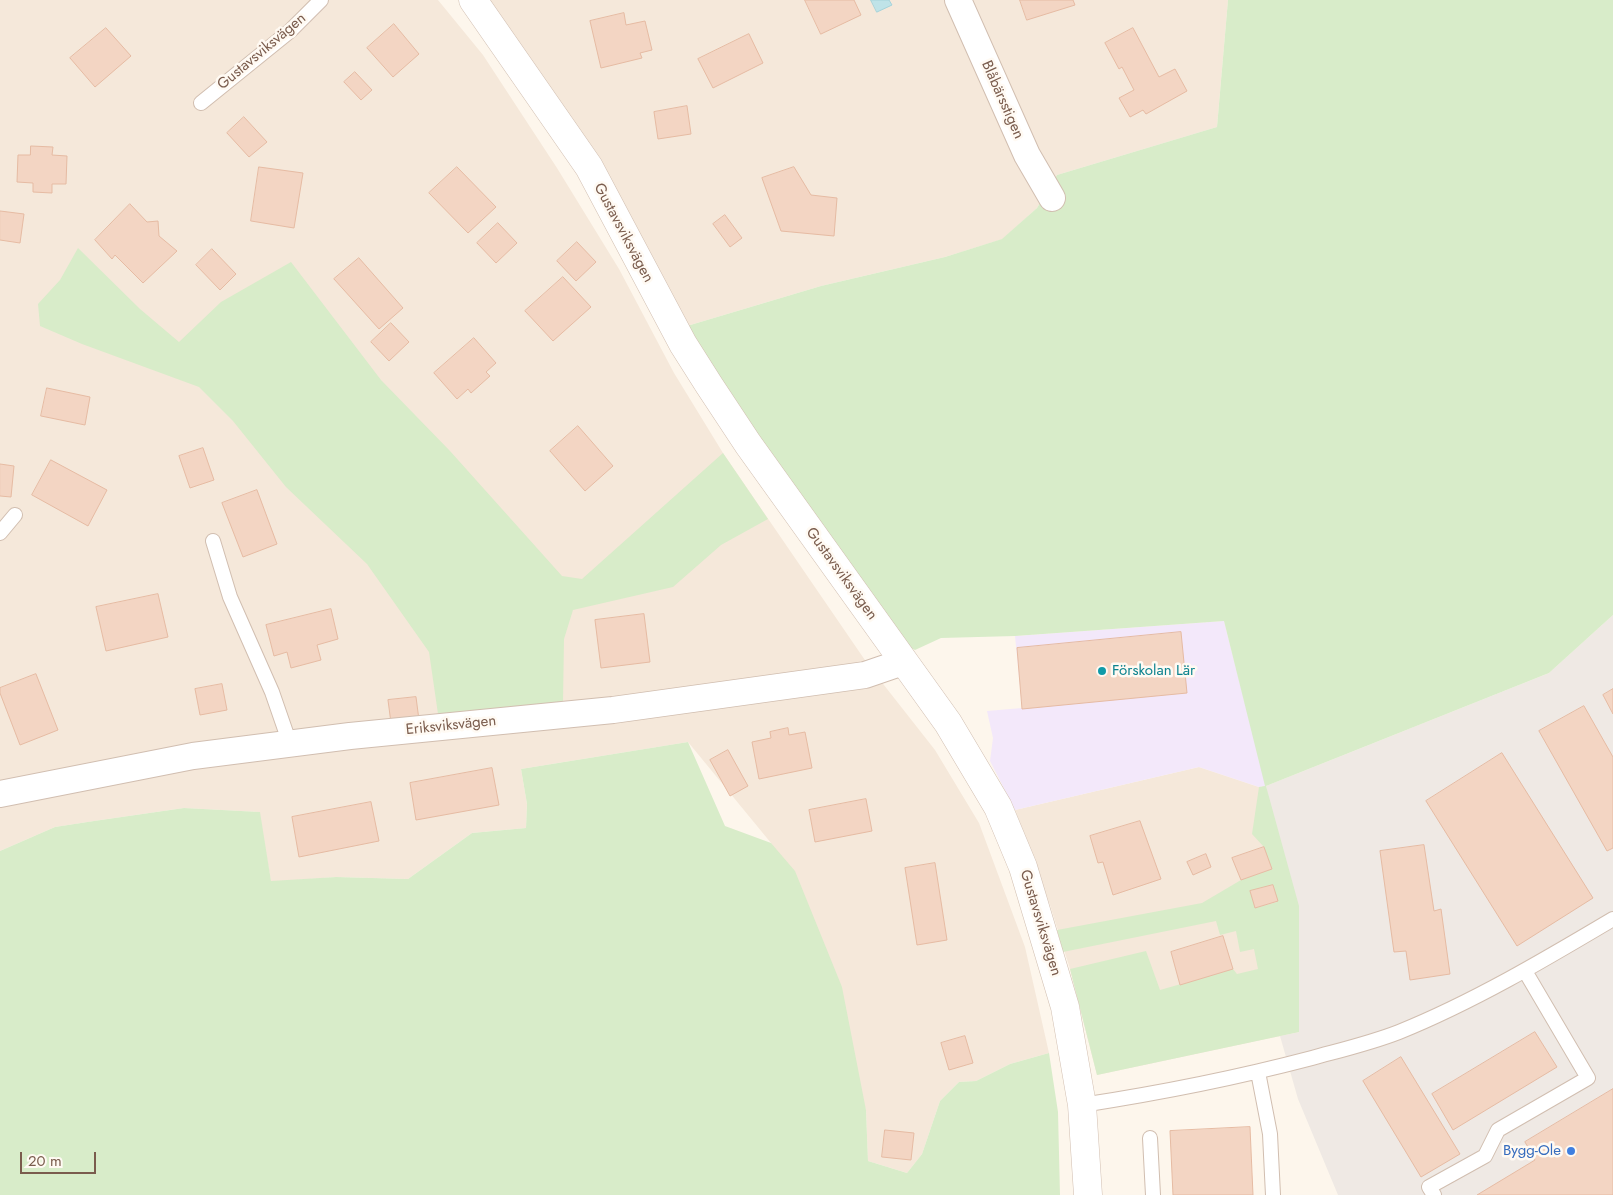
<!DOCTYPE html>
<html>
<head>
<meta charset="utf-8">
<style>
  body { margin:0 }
  #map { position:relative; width:1613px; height:1195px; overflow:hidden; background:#fdf6ec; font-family:Jost,sans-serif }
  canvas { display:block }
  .scale { position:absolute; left:20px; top:1152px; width:76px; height:22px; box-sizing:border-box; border:2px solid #7a5c4d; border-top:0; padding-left:6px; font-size:15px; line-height:18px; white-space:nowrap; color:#7a5c4d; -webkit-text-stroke:4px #fffaf3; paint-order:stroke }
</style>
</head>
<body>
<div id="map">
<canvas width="1613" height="1195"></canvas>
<div class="scale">20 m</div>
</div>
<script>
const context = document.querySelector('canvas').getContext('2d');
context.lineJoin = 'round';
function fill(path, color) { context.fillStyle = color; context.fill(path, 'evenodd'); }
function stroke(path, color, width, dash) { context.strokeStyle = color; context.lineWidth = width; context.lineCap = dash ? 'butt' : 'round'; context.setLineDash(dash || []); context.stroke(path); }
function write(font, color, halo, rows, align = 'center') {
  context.font = font + ' Jost,sans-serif'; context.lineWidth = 5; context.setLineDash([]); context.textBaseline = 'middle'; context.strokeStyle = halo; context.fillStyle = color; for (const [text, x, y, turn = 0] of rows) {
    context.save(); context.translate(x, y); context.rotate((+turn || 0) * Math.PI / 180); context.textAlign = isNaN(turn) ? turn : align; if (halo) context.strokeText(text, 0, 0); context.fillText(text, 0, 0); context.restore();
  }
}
fill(new Path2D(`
  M 0,0 L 438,0 L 483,55 L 557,168 L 619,269 L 674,373 L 723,453 L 869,666 L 935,750 L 979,823 L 1025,947 L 1049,1053 L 1010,1064 L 976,1081 L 959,1082 L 940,1101 L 922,1154 L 907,1173 L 868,1161 L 866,1110 L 771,843 L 688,742 L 521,769 L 527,804 L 526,828 L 472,833 L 408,879 L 336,877 L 271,882 L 259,812 L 184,808 L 94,821 L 55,827 L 0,851 Z
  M 486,0 L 1228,0 L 1217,127 L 1057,175 L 1037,208 L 1003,239 L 945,257 L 821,286 L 687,326 L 582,138 L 530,58 Z
  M 1199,767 L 1259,787 L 1266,786 L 1299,1032 L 1097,1075 L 1070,969 L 1050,905 L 1015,810 Z`), '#f5e8da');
fill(new Path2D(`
  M 1613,615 L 1613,1195 L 1338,1195 L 1298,1099 L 1280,1036 L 1299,1032 L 1266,786 L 1549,673 Z`), '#efe9e4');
fill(new Path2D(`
  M 1224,621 L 1266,786 L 1259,787 L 1199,767 L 1015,810 L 990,761 L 993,738 L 987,711 L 1022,708 L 1015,636 Z`), '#f3e8fa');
fill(new Path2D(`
  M 1228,0 L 1613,0 L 1613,615 L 1549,673 L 1266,786 L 1299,906 L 1299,1032 L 1097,1075 L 1070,969 L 1146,951 L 1160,990 L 1233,969 L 1237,974 L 1258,969 L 1254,949 L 1240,952 L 1236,931 L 1220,935 L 1216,921 L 1063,952 L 1057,930 L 1202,903 L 1241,880 L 1272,869 L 1264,847 L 1252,834 L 1259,787 L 1265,786 L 1224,621 L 1015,636 L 941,638 L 915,650 L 907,646 L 724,388 L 687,326 L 821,286 L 945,257 L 1002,239 L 1037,208 L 1057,175 L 1217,127 ZM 1273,885 L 1277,902 L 1255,908 L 1251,891 Z
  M 78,248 L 140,309 L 179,342 L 221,302 L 291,262 L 381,380 L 450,451 L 562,576 L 582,579 L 723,453 L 768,519 L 721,545 L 673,587 L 573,610 L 564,639 L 563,703 L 438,714 L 429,652 L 367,564 L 286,487 L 233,421 L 199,387 L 82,344 L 40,326 L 38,304 L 60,280 Z
  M 688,742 L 725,826 L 771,843 L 795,871 L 842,987 L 866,1110 L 868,1161 L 907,1173 L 922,1154 L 940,1101 L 959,1082 L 976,1081 L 1010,1064 L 1049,1053 L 1058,1112 L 1060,1195 L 0,1195 L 0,851 L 55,827 L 94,821 L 184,808 L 260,812 L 271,881 L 336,877 L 408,879 L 472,833 L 526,828 L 527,804 L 521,769 Z`), '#d8ecc9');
const water = new Path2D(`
  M 871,0 L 889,0 L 892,5 L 877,12 Z`);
fill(water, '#bfe3e8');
stroke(water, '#a5d3da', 1);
const building = new Path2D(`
  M 805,0 L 854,0 L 861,15 L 821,34 Z
  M 1020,0 L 1073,0 L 1075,5 L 1027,20 Z
  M 624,13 L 626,25 L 645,21 L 652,50 L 640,53 L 642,58 L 601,68 L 590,21 Z
  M 394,24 L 419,54 L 393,77 L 367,48 Z
  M 106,28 L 131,56 L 95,87 L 70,58 Z
  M 1133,28 L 1159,77 L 1175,69 L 1187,91 L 1146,114 L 1143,110 L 1130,117 L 1119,98 L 1134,90 L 1122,67 L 1119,69 L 1105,43 Z
  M 749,34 L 763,63 L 713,88 L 698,59 Z
  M 355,72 L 372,90 L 361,100 L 344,82 Z
  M 687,106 L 691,134 L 658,139 L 654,112 Z
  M 244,117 L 267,142 L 249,157 L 227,133 Z
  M 31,146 L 53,147 L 52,155 L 67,156 L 66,184 L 52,184 L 52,193 L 33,192 L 33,183 L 17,182 L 18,155 L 30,155 Z
  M 259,167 L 303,173 L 294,228 L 251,221 Z
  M 457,167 L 496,207 L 468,233 L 429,193 Z
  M 794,167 L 811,195 L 837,198 L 834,236 L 781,231 L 762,178 Z
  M 130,204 L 147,222 L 158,221 L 159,236 L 177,251 L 143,283 L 115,255 L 112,259 L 95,240 Z
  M 0,211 L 24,214 L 20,243 L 0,240 Z
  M 725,215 L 742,238 L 730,247 L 713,224 Z
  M 498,223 L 517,243 L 496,263 L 477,243 Z
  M 577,242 L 596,262 L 576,281 L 557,261 Z
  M 212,249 L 236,274 L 220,290 L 196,265 Z
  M 359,258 L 403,308 L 379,329 L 334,279 Z
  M 563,277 L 591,307 L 553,341 L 525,311 Z
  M 391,323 L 409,342 L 389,361 L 371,342 Z
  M 474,338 L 496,363 L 486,372 L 490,376 L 471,393 L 468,389 L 457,399 L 434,373 Z
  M 47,388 L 90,397 L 85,425 L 41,416 Z
  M 578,426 L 613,466 L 585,491 L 550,451 Z
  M 203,448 L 214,480 L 190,488 L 179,456 Z
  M 51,460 L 107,490 L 88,526 L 32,495 Z
  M 0,464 L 14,466 L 11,497 L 0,496 Z
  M 257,490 L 277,544 L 243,557 L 222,503 Z
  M 158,594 L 168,637 L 106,651 L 96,607 Z
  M 331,609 L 338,639 L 317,645 L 321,660 L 291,668 L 287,652 L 274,656 L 266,625 Z
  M 644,614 L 650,662 L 601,668 L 595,620 Z
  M 1181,632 L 1187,693 L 1022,709 L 1017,648 Z
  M 36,674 L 58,730 L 20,745 L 0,693 L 0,688 Z
  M 222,684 L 227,710 L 200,715 L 195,689 Z
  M 1613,689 L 1613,714 L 1603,695 Z
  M 416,697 L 419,720 L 391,723 L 388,700 Z
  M 1584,706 L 1613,757 L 1613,848 L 1607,851 L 1539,731 Z
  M 788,728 L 789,735 L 805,732 L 812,768 L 759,779 L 752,742 L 771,738 L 770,732 Z
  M 728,750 L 748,786 L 730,796 L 710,760 Z
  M 1502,753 L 1593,898 L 1517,946 L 1426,801 Z
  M 492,768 L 499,805 L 416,820 L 410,783 Z
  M 866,799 L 872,831 L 815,842 L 809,810 Z
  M 371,802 L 379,841 L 299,857 L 292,817 Z
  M 1140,821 L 1161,879 L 1113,895 L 1103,862 L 1098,863 L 1090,836 Z
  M 1424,845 L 1434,911 L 1441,909 L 1450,974 L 1410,980 L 1406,951 L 1394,952 L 1380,851 Z
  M 1264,847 L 1272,869 L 1241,880 L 1232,858 Z
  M 1206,854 L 1211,867 L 1193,875 L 1187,862 Z
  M 935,863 L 947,940 L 917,945 L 905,868 Z
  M 1273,885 L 1278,901 L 1255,908 L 1250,891 Z
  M 1223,936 L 1233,969 L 1180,985 L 1171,952 Z
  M 1535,1032 L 1557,1067 L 1453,1130 L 1432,1094 Z
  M 965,1036 L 973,1063 L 949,1070 L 941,1043 Z
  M 1401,1057 L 1460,1154 L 1421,1177 L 1363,1081 Z
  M 1613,1089 L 1613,1195 L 1477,1195 L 1535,1160 L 1525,1142 Z
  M 1250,1127 L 1253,1195 L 1173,1195 L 1170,1131 Z
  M 885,1130 L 914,1133 L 911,1160 L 882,1157 Z`);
fill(building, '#f3d5c3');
stroke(building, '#e6bba3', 1);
const service = new Path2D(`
  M 201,103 L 290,31 L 321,0
  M 0,533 L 15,515
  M 213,541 L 230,597 L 272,692 L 290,744
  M 1258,1072 L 1270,1134 L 1273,1195
  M 1082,1105 C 1160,1093 1236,1078 1312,1058 C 1341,1050 1371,1043 1399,1032 C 1473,1002 1544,960 1613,919
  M 1150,1138 L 1153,1195
  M 1434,1195 L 1429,1187 L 1485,1156 L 1498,1130 L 1588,1078 L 1525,971`);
const minor = new Path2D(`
  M 958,0 L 1027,155 L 1052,198
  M 0,794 L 193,756 L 350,736 L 613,710 L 865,675 L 903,662`);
const tertiary = new Path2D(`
  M 473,0 L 589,167 L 683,344 L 709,385 L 748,444 L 948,723 L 998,807 L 1023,867 L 1065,1007 L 1082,1105 L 1088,1195`);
stroke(service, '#d1beb0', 16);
stroke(minor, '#d1beb0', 28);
stroke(tertiary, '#d1beb0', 29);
stroke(service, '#fff', 14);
stroke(minor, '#fff', 26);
stroke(tertiary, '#fff', 28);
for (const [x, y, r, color] of [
  [1102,671,5,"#0f9aa8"],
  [1571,1151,5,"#3f7fe0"]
]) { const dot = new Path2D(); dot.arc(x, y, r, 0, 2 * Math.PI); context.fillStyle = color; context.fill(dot); stroke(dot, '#fffaf3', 2); }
write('15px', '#7a5c4d', '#fffaf3', [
  ["Gustavsviksvägen",262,52,-40],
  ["Blåbärsstigen",1002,100,66],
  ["Gustavsviksvägen",623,233,62],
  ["Gustavsviksvägen",841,574,54],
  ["Eriksviksvägen",451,726,-6],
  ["Gustavsviksvägen",1040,923,73]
]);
write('15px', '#0d838f', '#fffaf3', [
  ["Förskolan Lär",1112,671]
], 'left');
write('15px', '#366cbe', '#fffaf3', [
  ["Bygg-Ole",1561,1151]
], 'right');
</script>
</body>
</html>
